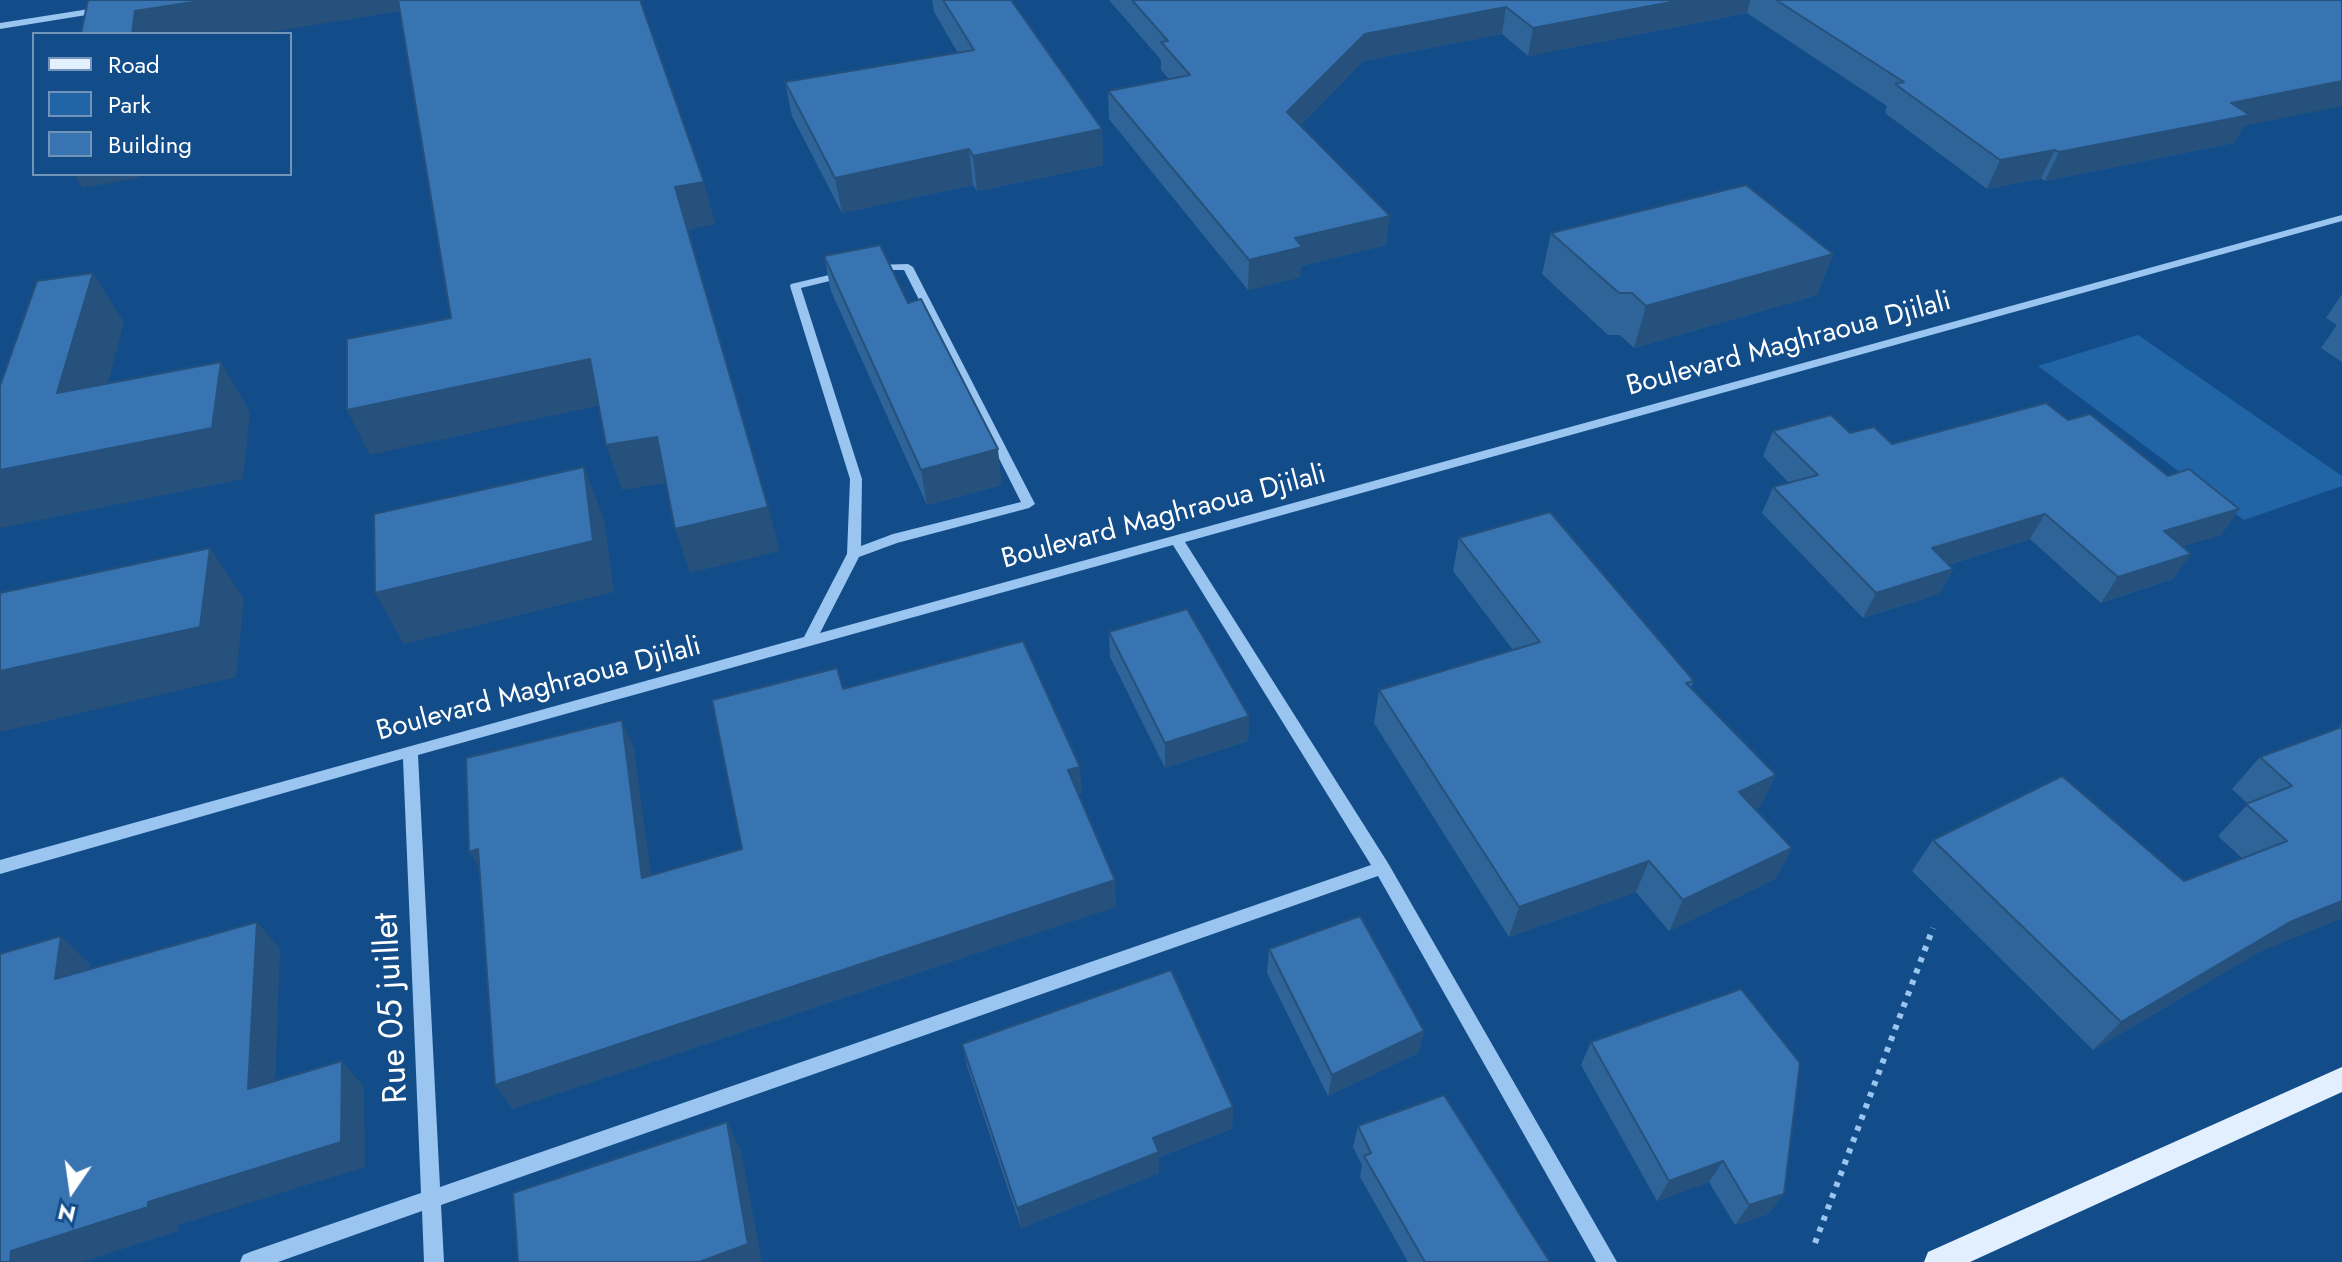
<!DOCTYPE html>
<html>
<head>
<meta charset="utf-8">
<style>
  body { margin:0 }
  #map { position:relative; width:2342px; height:1262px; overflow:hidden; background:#134d89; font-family:Jost,sans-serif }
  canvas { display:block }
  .legend { position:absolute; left:32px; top:32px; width:260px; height:144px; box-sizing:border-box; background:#134d89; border:2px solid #7194b8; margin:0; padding:10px 14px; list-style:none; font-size:24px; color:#fff }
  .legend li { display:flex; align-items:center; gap:16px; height:40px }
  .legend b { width:40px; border:2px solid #7194b8 }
  .north { position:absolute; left:32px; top:1150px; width:80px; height:80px; -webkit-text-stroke:6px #134d89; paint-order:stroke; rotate:193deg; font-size:22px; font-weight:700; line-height:32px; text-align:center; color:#fff }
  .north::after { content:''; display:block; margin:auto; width:28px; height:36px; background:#fff; clip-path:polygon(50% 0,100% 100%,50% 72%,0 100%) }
</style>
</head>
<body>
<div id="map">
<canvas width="2342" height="1262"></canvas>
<ul class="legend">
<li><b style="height:10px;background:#e2efff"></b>Road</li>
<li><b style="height:22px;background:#2265a7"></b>Park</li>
<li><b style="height:22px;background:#3774b1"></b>Building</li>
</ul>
<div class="north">N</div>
</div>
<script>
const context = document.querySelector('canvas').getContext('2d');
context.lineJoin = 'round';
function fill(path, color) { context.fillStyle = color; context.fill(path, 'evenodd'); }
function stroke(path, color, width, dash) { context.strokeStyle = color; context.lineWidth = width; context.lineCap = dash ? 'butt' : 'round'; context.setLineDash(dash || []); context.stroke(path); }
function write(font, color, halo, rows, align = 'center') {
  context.font = font + ' Jost,sans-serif'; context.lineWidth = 6; context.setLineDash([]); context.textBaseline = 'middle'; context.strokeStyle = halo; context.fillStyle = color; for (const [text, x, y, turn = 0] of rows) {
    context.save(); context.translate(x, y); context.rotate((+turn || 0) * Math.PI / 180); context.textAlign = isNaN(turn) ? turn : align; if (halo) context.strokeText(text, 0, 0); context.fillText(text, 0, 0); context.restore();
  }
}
fill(new Path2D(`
  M 2138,335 L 2342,476 L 2342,486 L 2244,520 L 2038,366 Z`), '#2265a7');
stroke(new Path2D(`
  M 1815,1243 L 1933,928`), '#99c5f0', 6, [5, 7]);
fill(new Path2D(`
  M 102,7 L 106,10 L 105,12 L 0,29 L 0,23 Z
  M 2342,215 L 2342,221 L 1185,542 L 1388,863 L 1617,1262 L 1596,1262 L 1378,876 L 441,1205 L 444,1262 L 424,1262 L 422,1211 L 278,1262 L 240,1262 L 243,1255 L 250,1252 L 421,1193 L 403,759 L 0,874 L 0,860 L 804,637 L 847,554 L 850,479 L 790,286 L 791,284 L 846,271 L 851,274 L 850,276 L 801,288 L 862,479 L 861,546 L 893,534 L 1021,502 L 904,270 L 870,270 L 870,266 L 874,265 L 908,264 L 913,267 L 1035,504 L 1029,508 L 897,543 L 859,557 L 820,633 ZM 1173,545 L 1371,865 L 440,1187 L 418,755 Z`), '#99c5f0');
fill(new Path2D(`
  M 2342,1067 L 2342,1092 L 1970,1262 L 1924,1262 L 1928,1252 Z`), '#e2efff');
fill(new Path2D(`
  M 932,0 L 1011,0 L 1102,129 L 1103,165 L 977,191 L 973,185 L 842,213 L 792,116 L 785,82 L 958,53 L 934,12 Z
  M 1109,0 L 2342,0 L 2244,126 L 2234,143 L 2045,181 L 2041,178 L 1987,189 L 1885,113 L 1887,106 L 1747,13 L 1528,56 L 1502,34 L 1363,61 L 1300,126 L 1386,245 L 1301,266 L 1300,277 L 1248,290 L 1109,119 L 1108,91 L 1169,79 L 1161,70 L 1161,60 Z
  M 1551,233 L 1833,254 L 1817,295 L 1634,348 L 1620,335 L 1608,335 L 1542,274 Z
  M 824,256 L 908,303 L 1002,485 L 927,505 L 831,291 Z
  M 2342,294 L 2342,362 L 2321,348 L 2337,325 L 2326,318 Z
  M 2068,420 L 2168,476 L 2239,509 L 2221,535 L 2182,546 L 2173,579 L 2101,603 L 2030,539 L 1948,565 L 1953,569 L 1939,594 L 1863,618 L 1762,513 L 1773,487 L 1789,483 L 1763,456 L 1773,431 L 1850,433 L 1892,444 Z
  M 1459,538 L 1694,681 L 1691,688 L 1760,807 L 1755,809 L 1792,848 L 1775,879 L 1669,931 L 1636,892 L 1509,937 L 1374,723 L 1379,690 L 1513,650 L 1453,571 Z
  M 1109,632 L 1249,716 L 1248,741 L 1165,768 L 1110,657 Z
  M 2342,724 L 2342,918 L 2259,952 L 2093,1050 L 1912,871 L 1933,840 L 2184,881 L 2242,858 L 2218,836 L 2248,804 L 2232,789 L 2260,757 L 2338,728 Z
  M 1269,949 L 1424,1031 L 1418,1053 L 1328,1096 L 1267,973 Z
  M 1591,1042 L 1784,1194 L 1768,1214 L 1735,1225 L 1709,1182 L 1657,1201 L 1581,1065 Z
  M 962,1044 L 1233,1107 L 1232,1129 L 1159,1157 L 1159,1173 L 1021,1228 L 967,1066 Z
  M 1358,1126 L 1550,1262 L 1408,1262 L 1360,1177 L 1362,1165 L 1353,1147 Z`), '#2f6498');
fill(new Path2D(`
  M 206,0 L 404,0 L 408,10 L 258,34 L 132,34 L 135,11 Z
  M 1682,0 L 1750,0 L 1747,13 L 1528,56 L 1533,28 Z
  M 1506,7 L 1502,34 L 1363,61 L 1286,141 L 1287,112 L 1365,34 Z
  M 2342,81 L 2342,106 L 2244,126 L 2234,143 L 2045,181 L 2059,152 L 2231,103 Z
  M 1102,129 L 1103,165 L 977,191 L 973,156 Z
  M 969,149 L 973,185 L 842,213 L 835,178 Z
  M 2055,150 L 2041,178 L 1987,189 L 2000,160 Z
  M 74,174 L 139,174 L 139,178 L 82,188 Z
  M 704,182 L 715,224 L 687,230 L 675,187 Z
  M 1390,216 L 1386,245 L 1301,266 L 1300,277 L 1248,290 L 1249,260 L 1295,238 Z
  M 1833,254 L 1817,295 L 1634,348 L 1646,306 Z
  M 93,273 L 124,322 L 92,443 L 57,393 Z
  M 590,359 L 606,404 L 370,455 L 347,410 Z
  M 221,362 L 250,412 L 243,479 L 0,528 L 0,470 Z
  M 657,437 L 672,482 L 622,490 L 606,445 Z
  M 998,449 L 1002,485 L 927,505 L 921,470 Z
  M 584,467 L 604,519 L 614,592 L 404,644 L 375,593 Z
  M 768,507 L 780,551 L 690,573 L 675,529 Z
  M 2239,509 L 2221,535 L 2147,557 L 2164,531 Z
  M 2045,514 L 2030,539 L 1918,574 L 1932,548 Z
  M 210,548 L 244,599 L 236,677 L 0,732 L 0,671 Z
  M 2191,554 L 2173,579 L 2101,603 L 2118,577 Z
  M 1953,569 L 1939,594 L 1863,618 L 1876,593 Z
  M 1249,716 L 1248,741 L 1165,768 L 1165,743 Z
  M 622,720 L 634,748 L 655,905 L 642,878 Z
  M 1080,767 L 1082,794 L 1070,798 L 1068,770 Z
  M 1776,775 L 1760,807 L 1724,824 L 1739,792 Z
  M 1792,848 L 1775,879 L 1669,931 L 1683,900 Z
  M 478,849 L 486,878 L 469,852 Z
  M 1649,861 L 1636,892 L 1509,937 L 1519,907 Z
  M 1115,880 L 1116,907 L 512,1109 L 495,1085 Z
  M 2342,901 L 2342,918 L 2259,952 L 2093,1050 L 2121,1022 L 2290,922 Z
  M 257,922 L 280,949 L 274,1114 L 248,1089 Z
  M 61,936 L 90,964 L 84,1006 L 55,979 Z
  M 1424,1031 L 1418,1053 L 1328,1096 L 1332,1075 Z
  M 342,1061 L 364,1087 L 365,1167 L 178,1225 L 178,1231 L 82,1262 L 10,1262 L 11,1251 L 148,1202 Z
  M 1233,1107 L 1232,1129 L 1159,1157 L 1159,1173 L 1021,1228 L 1017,1208 L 1153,1138 Z
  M 727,1122 L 741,1151 L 762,1262 L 699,1262 Z
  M 1723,1161 L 1709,1182 L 1657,1201 L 1669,1181 Z
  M 1784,1194 L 1768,1214 L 1735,1225 L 1749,1205 Z`), '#26517c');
const building = new Path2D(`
  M 88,0 L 206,0 L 135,11 L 132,34 L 81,34 Z
  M 398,0 L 640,0 L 704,182 L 675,187 L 768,507 L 675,529 L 657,437 L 606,445 L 590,359 L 347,410 L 347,339 L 451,318 Z
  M 943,0 L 1011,0 L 1102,129 L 973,156 L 969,149 L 835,178 L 785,82 L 974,50 Z
  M 1132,0 L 1682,0 L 1533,28 L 1506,7 L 1365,34 L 1287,112 L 1390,216 L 1295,238 L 1302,247 L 1249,260 L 1108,91 L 1190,75 L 1161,42 L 1168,41 Z
  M 1776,0 L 2342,0 L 2342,81 L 2231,103 L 2250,115 L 2059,152 L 2055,150 L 2000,160 L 1895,84 L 1904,82 Z
  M 1746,185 L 1833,254 L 1646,306 L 1632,293 L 1619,293 L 1551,233 Z
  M 880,245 L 908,303 L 921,299 L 998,449 L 921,470 L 824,256 Z
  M 93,273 L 57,393 L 221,362 L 212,428 L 0,470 L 0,386 L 37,281 Z
  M 2046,403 L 2068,420 L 2090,414 L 2168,476 L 2189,469 L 2239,509 L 2164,531 L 2191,554 L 2118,577 L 2045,514 L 1932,548 L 1953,569 L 1876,593 L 1773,487 L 1818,475 L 1773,431 L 1831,415 L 1850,433 L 1874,427 L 1892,444 Z
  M 584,467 L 593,541 L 375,593 L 374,514 Z
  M 1550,512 L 1694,681 L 1686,683 L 1776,775 L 1739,792 L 1792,848 L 1683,900 L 1649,861 L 1519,907 L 1379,690 L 1540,642 L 1459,538 Z
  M 210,548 L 200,627 L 0,671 L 0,593 Z
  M 1187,609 L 1249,716 L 1165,743 L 1109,632 Z
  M 1023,641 L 1080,767 L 1068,770 L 1115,880 L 495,1085 L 478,849 L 469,852 L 466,758 L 622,720 L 642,878 L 742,849 L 712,700 L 837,668 L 843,689 Z
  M 2342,727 L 2342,901 L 2290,922 L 2121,1022 L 1933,840 L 2062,776 L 2184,881 L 2287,841 L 2246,804 L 2292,786 L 2260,757 Z
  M 1360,916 L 1424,1031 L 1332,1075 L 1269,949 Z
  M 257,922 L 248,1089 L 342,1061 L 341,1142 L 148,1202 L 148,1207 L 11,1251 L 10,1262 L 0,1262 L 0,954 L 61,936 L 55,979 Z
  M 1171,970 L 1233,1107 L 1153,1138 L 1159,1152 L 1017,1208 L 962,1044 Z
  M 1741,989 L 1800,1063 L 1784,1194 L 1749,1205 L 1723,1161 L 1669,1181 L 1591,1042 Z
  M 1444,1095 L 1550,1262 L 1425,1262 L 1364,1156 L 1371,1153 L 1358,1126 Z
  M 727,1122 L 748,1244 L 699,1262 L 518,1262 L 513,1193 Z`);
fill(building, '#3774b1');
stroke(building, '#26517c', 2);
write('28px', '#fff', '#134d89', [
  ["Boulevard Maghraoua Djilali",1789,345,-15],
  ["Boulevard Maghraoua Djilali",1164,518,-15],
  ["Boulevard Maghraoua Djilali",539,690,-15]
]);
write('34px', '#fff', '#134d89', [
  ["Rue 05 juillet",393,1008,-93]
]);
</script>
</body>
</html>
